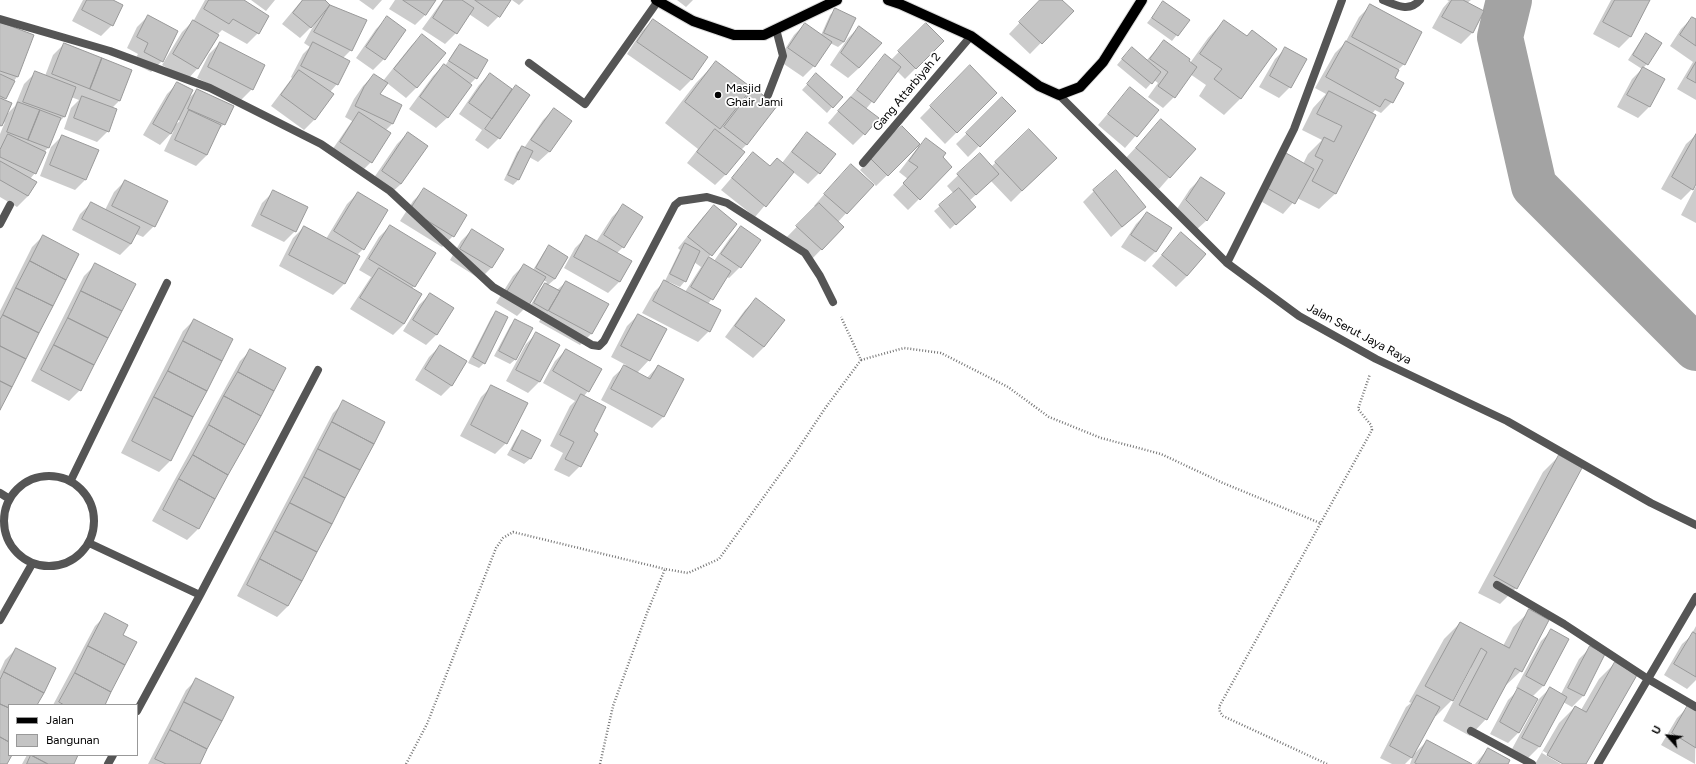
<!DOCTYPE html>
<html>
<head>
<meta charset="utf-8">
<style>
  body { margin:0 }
  #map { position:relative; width:1696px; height:764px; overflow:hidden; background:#fff; font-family:Figtree,sans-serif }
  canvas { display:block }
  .legend { position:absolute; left:8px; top:704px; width:130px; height:52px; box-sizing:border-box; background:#fff; border:1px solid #999; margin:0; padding:5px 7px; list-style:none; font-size:12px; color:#000 }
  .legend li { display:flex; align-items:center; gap:8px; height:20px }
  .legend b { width:20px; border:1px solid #999 }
  .north { position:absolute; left:1648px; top:716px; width:40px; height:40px; -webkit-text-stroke:3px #fff; paint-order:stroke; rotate:297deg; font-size:11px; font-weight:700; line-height:16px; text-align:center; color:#000 }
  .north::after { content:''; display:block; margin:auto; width:14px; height:18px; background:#000; clip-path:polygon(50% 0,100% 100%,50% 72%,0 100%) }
</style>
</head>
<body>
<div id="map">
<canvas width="1696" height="764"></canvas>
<ul class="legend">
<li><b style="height:5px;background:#000"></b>Jalan</li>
<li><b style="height:11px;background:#c4c4c4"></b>Bangunan</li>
</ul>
<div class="north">U</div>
</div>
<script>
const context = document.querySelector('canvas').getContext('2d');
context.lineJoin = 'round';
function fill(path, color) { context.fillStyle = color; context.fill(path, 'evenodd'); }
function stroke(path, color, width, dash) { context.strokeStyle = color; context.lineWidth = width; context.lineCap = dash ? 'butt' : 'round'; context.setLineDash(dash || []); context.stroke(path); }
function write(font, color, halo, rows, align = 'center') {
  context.font = font + ' Figtree,sans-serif'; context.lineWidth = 3.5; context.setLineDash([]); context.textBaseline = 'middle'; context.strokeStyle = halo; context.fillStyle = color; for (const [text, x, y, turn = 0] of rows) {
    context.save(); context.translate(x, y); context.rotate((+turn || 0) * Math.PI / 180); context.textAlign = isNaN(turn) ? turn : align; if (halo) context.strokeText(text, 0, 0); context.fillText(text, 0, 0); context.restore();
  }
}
fill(new Path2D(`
  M 83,0 L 111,0 L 112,25 L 101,36 L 72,21 Z
  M 205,0 L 242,0 L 258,33 L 247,44 L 222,30 L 217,35 L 197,69 L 187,80 L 162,65 L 182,32 L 194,20 Z
  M 251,0 L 275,0 L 266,11 Z
  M 302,0 L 323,0 L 330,5 L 366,21 L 351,50 L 343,58 L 337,84 L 330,92 L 315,119 L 304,130 L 271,106 L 292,78 L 291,77 L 303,54 L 310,47 L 304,43 L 315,23 L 300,38 L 282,24 Z
  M 359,0 L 382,0 L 373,10 Z
  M 395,0 L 435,0 L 426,14 L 415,25 L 389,9 Z
  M 443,0 L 510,0 L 499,16 L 488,27 L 469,14 L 456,33 L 445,44 L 422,29 Z
  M 512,0 L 524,0 L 519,5 Z
  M 677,0 L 693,0 L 686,7 Z
  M 1041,0 L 1061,0 L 1072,11 L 1030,54 L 1009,34 Z
  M 1447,0 L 1471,0 L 1467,3 L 1483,12 L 1472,33 L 1461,44 L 1432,28 L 1443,8 L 1449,1 Z
  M 1611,0 L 1649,0 L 1630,37 L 1619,48 L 1593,34 Z
  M 1163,3 L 1188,21 L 1172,41 L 1147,23 Z
  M 1370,6 L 1404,64 L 1397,71 L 1394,78 L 1402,83 L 1392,102 L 1381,113 L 1375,110 L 1372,114 L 1336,193 L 1319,209 L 1297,198 L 1283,214 L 1257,199 L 1276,165 L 1303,164 L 1308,154 L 1322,140 L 1302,130 L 1313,108 L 1326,94 L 1315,88 L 1335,53 L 1345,43 L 1359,17 Z
  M 836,9 L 844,42 L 838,47 L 830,43 L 814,66 L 803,77 L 778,60 L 794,35 L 805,24 L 821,35 L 830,15 Z
  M 148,16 L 162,61 L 151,72 L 133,63 L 138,54 L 127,48 L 137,27 Z
  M 387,18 L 384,59 L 373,70 L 356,58 L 376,29 Z
  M 1692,18 L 1696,20 L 1696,100 L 1677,89 L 1693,62 L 1670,46 L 1681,29 Z
  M 653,20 L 707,57 L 691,80 L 680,91 L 627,54 L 642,31 Z
  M 1224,21 L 1246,37 L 1252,31 L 1241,98 L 1224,115 L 1199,96 L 1206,85 L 1190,74 L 1174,97 L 1163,108 L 1148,97 L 1158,83 L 1154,80 L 1146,89 L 1117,65 L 1126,54 L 1146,61 L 1164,41 L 1190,63 L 1208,38 Z
  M 0,23 L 33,36 L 17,77 L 13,82 L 3,100 L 6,115 L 15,106 L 24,84 L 35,73 L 45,76 L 53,55 L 64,44 L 119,101 L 112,108 L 108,131 L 97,142 L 64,129 L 71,108 L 79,100 L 71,97 L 64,117 L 58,123 L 48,148 L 44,152 L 35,173 L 30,179 L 35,182 L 28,196 L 17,207 L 0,197 L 0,134 L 5,122 L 0,127 Z
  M 926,24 L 943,41 L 905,79 L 897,71 L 866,109 L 864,134 L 853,145 L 828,123 L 885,56 L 891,60 Z
  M 859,27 L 859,68 L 848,78 L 830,65 L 848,38 Z
  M 1647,34 L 1647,64 L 1643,68 L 1664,79 L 1649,107 L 1638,118 L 1617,107 L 1632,79 L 1642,69 L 1628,60 L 1641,40 Z
  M 422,35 L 417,87 L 406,98 L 387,83 L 378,94 L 393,123 L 386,130 L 390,133 L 371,162 L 360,173 L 330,153 L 352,121 L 345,117 L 354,99 L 363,86 L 374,75 L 383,81 L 411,46 Z
  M 220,43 L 252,89 L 241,100 L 197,78 L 209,54 Z
  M 460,45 L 476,78 L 470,84 L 471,85 L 447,118 L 436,128 L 409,109 L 433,76 L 444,65 L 445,66 L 455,50 Z
  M 1286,48 L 1290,87 L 1279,98 L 1259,87 L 1275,59 Z
  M 716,62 L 743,100 L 754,89 L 747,144 L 741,150 L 726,174 L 715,185 L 687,163 L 698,149 L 665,123 L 696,83 Z
  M 970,67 L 996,93 L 945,144 L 920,118 Z
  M 490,74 L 512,90 L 516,86 L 529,96 L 499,138 L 488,149 L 475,140 L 482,130 L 459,114 L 479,85 Z
  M 811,80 L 832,107 L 827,113 L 802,90 Z
  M 178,83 L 186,101 L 197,90 L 224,124 L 217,131 L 207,155 L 196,166 L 164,151 L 174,130 L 160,145 L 143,135 L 167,94 ZM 177,119 L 180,121 L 175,125 Z
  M 1130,88 L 1157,111 L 1125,148 L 1098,125 Z
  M 1002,99 L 1014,111 L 968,157 L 956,144 Z
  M 554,109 L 570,121 L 549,152 L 538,162 L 529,157 L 518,180 L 513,185 L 504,180 L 517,152 L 522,147 L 524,148 L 543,120 Z
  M 1161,120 L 1194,149 L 1159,189 L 1125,159 Z
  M 902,128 L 920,146 L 926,140 L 919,199 L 908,210 L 893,195 L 908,179 L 899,172 L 918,147 L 917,146 L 876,186 L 860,170 Z
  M 1029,130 L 1044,169 L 1011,202 L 991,181 L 969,201 L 969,212 L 950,229 L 934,211 L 954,194 L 947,186 L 979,155 L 991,167 Z
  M 408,133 L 401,184 L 390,194 L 371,182 L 397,144 Z
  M 807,134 L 819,173 L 808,184 L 793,172 L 755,217 L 721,190 L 753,153 L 770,167 L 782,163 L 796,145 Z
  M 1696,135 L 1696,182 L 1692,189 L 1681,200 L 1661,189 L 1686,144 Z
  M 62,136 L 86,179 L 75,190 L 40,176 L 51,147 Z
  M 840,176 L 872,185 L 838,222 L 843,227 L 810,261 L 786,238 L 816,207 L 814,206 Z
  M 1201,178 L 1224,194 L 1206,221 L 1195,231 L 1175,212 L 1190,189 Z
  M 125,181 L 154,226 L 143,237 L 136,234 L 131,244 L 120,255 L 72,230 L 80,214 L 91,203 L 105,210 L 114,192 Z
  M 1696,186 L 1696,223 L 1681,215 Z
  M 424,190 L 453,236 L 442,247 L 400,221 L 413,201 Z
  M 1094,191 L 1145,207 L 1111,237 L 1083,202 Z
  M 273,192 L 295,231 L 284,242 L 251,226 L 262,203 Z
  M 358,193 L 363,249 L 357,255 L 359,256 L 344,284 L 333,295 L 279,266 L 293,238 L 304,227 L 326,239 L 347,204 Z
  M 623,206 L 642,218 L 623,247 L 617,253 L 631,261 L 619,282 L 608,293 L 564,268 L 575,248 L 586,237 L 596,242 L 612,217 Z
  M 714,206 L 736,224 L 708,258 L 714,261 L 730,238 L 741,227 L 759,240 L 740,267 L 729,278 L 727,277 L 708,304 L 709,331 L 698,342 L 642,313 L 654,292 L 665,281 L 680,250 L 678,248 L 703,217 ZM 694,262 L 701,267 L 685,292 L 669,283 L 669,282 L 680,287 L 685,281 Z
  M 1147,213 L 1156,251 L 1145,262 L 1121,247 L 1136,224 Z
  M 390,226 L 414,286 L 412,289 L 421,295 L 404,324 L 393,335 L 350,309 L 371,277 L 359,270 L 379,237 Z
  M 472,230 L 502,249 L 491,268 L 480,279 L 450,260 L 461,241 Z
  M 1181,233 L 1187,276 L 1176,287 L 1152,266 Z
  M 43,236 L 0,407 L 0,311 L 32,247 Z
  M 549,246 L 555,279 L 548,285 L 557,290 L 566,282 L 591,334 L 580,345 L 539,322 L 542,316 L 529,308 L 540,289 L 547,282 L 543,280 L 528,305 L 517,316 L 496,303 L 513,276 L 524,265 L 533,270 L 544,252 Z
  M 95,265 L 80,390 L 69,401 L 31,381 L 84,276 Z
  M 430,294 L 437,334 L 426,345 L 403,331 L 419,305 Z
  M 756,299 L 784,320 L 764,347 L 753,358 L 725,337 L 745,310 Z
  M 496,312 L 484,363 L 479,368 L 468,363 L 491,318 Z
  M 638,315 L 649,360 L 637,373 L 647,378 L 658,366 L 663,417 L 652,428 L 601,400 L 613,377 L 626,365 L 611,357 L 627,326 Z
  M 194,320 L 232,339 L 170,461 L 159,472 L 121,453 L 183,331 Z
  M 516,320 L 518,357 L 510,364 L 494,356 L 510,326 Z
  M 537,333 L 559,345 L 539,382 L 528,393 L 506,381 L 526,344 Z
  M 440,346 L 452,385 L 441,396 L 415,380 L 429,357 Z
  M 251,350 L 285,369 L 198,529 L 187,540 L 152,521 L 240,361 Z
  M 566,350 L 588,391 L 584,396 L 592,432 L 580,466 L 569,477 L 554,470 L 563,453 L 550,446 L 570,406 L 575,401 L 543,383 L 555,361 Z
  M 492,386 L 506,443 L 495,454 L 460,436 L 481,397 Z
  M 344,402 L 288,606 L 277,617 L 237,596 L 333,413 Z
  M 522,431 L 539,440 L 530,459 L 524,464 L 507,455 L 517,437 Z
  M 1559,456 L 1516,588 L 1500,604 L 1478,593 L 1543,472 Z
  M 1530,611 L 1521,671 L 1504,687 L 1486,719 L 1470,736 L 1443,721 L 1471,668 L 1470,667 L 1452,700 L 1436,716 L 1434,716 L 1414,754 L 1427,741 L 1470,764 L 1410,764 L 1413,756 L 1405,764 L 1392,764 L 1380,758 L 1406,707 L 1411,703 L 1409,702 L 1444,639 L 1460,623 L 1503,646 L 1513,627 Z
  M 106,615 L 122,635 L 103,705 L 53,705 L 95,626 Z
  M 1696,626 L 1696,680 L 1687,689 L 1664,675 L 1682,644 L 1690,637 Z
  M 1552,630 L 1568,639 L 1543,686 L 1532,697 L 1519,732 L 1508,743 L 1490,734 L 1508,700 L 1519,689 L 1516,688 L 1541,641 Z
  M 1590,648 L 1604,655 L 1583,696 L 1572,707 L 1563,702 L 1539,747 L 1528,758 L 1512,749 L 1539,699 L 1550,688 L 1561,694 L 1579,659 Z
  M 16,649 L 36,705 L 9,705 L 9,755 L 11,755 L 6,764 L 0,764 L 0,671 L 5,660 Z
  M 1615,663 L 1584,764 L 1565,764 L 1543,751 L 1542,753 L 1561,764 L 1535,764 L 1559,723 L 1575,707 L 1581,710 L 1599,679 Z
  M 197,679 L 199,764 L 148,764 L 186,690 Z
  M 1688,707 L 1696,711 L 1695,764 L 1661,745 L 1677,718 Z
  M 1488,749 L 1507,764 L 1475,764 Z
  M 27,755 L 77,755 L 72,764 L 22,764 Z`), '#0003');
stroke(new Path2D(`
  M 1509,0 L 1500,37 L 1534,186 L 1696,348`), '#a3a3a3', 46);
const building = new Path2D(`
  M 87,0 L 113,0 L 123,5 L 113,26 L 82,10 Z
  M 209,0 L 244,0 L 269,16 L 259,34 L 233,19 L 229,24 L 204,9 Z
  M 303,0 L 325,0 L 330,5 L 311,28 L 293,13 Z
  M 403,0 L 436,0 L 426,15 Z
  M 444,0 L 462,0 L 474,8 L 457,34 L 433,18 Z
  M 475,0 L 511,0 L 500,17 Z
  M 1040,0 L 1062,0 L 1074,11 L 1042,44 L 1019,22 Z
  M 1452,0 L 1463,0 L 1484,11 L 1473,33 L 1442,17 Z
  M 1615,0 L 1650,0 L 1631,37 L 1603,22 Z
  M 1163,1 L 1190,20 L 1178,36 L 1152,18 Z
  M 1370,4 L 1422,32 L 1405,65 L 1352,37 Z
  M 330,5 L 367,20 L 352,51 L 314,32 Z
  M 835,8 L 856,18 L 844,42 L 824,33 Z
  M 148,15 L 178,31 L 163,62 L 144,52 L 148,43 L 137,37 Z
  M 387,16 L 406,30 L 385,60 L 366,47 Z
  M 1692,17 L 1696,19 L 1696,46 L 1680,35 Z
  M 653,19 L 708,57 L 692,80 L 637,42 Z
  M 193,20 L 219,35 L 198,69 L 173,54 Z
  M 1224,20 L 1247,36 L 1252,30 L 1277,49 L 1241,99 L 1214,79 L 1222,69 L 1200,54 Z
  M 0,22 L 34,35 L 18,77 L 0,71 Z
  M 805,23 L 832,42 L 815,67 L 788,48 Z
  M 926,23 L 944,41 L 916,69 L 898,51 Z
  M 859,26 L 882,43 L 859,68 L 841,53 Z
  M 1646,33 L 1662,43 L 1648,65 L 1633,55 Z
  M 422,34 L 446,53 L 417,88 L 394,69 Z
  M 1164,40 L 1190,59 L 1189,61 L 1197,67 L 1175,98 L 1158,86 L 1168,72 L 1150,59 Z
  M 1346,41 L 1399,70 L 1395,78 L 1404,83 L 1393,103 L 1385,99 L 1380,107 L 1326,77 Z
  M 220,42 L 265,65 L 253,90 L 208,67 Z
  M 313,42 L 350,61 L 338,85 L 301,66 Z
  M 64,43 L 102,58 L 90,89 L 52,74 Z
  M 460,44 L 488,60 L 477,79 L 449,61 Z
  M 1132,47 L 1161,72 L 1152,84 L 1122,59 Z
  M 1285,47 L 1307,59 L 1291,88 L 1270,76 Z
  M 885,54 L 901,67 L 874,103 L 857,90 Z
  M 102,58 L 132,70 L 120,101 L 90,89 Z
  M 716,61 L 752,88 L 720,129 L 685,102 Z
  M 1696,62 L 1696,83 L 1687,78 Z
  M 444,64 L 472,85 L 448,118 L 420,97 Z
  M 970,65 L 997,93 L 957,133 L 930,106 Z
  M 1643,67 L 1665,79 L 1650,107 L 1627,95 Z
  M 299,70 L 334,94 L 315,120 L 281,95 Z
  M 35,71 L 76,87 L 65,117 L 23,102 Z
  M 490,73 L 512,89 L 492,119 L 469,103 Z
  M 816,73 L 843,97 L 833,108 L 807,84 Z
  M 0,74 L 15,81 L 6,99 L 0,96 Z
  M 374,74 L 388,83 L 380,94 L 402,105 L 393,124 L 355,106 L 364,87 Z
  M 177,82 L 193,90 L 171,134 L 153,124 Z
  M 516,85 L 530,95 L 500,139 L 485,129 Z
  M 1130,87 L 1159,110 L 1137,137 L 1108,114 Z
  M 754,88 L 777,106 L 747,145 L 724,127 Z
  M 197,89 L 234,106 L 225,125 L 188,109 Z
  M 1329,91 L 1376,115 L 1336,194 L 1312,181 L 1323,160 L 1315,156 L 1324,137 L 1334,142 L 1342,126 L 1317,114 Z
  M 82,96 L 117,109 L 109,132 L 74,118 Z
  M 851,97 L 879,118 L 865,135 L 838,111 Z
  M 1002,97 L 1016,111 L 980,147 L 966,133 Z
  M 0,98 L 12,103 L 2,126 L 0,125 Z
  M 18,102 L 40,110 L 28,140 L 7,132 Z
  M 554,108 L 572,121 L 550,152 L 531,140 Z
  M 40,110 L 61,118 L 49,148 L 28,140 Z
  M 189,110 L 221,125 L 207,155 L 175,140 Z
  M 359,112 L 391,133 L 372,163 L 340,142 Z
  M 1161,119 L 1196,149 L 1170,178 L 1136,148 Z
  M 902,126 L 920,144 L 888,176 L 870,158 Z
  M 715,129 L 745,152 L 726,175 L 697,152 Z
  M 1029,129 L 1057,158 L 1022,191 L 995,162 Z
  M 408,132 L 428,146 L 401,184 L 382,171 Z
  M 807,132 L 836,154 L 820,174 L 792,152 Z
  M 8,134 L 46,152 L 36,174 L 0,157 L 0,150 Z
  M 1696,134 L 1696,184 L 1693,190 L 1672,177 Z
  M 62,135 L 99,150 L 86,180 L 50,165 Z
  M 926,138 L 946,153 L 943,157 L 952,167 L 920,200 L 903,183 L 918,167 L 909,161 Z
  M 522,146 L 533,151 L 519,180 L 508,175 Z
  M 753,152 L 770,166 L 777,158 L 794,172 L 766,207 L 732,178 Z
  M 980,153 L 999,174 L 976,195 L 957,174 Z
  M 1286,153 L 1314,169 L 1295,204 L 1267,188 Z
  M 0,161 L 37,182 L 28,196 L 0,180 Z
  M 851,164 L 874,185 L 847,214 L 824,194 Z
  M 1116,170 L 1146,207 L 1122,227 L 1093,190 Z
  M 1201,177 L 1225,193 L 1207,221 L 1186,200 Z
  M 125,180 L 168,201 L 155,227 L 112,206 Z
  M 424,188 L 467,215 L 454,237 L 410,210 Z
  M 959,188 L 976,207 L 956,225 L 939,205 Z
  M 273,190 L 308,207 L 296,232 L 261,215 Z
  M 358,192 L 388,210 L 364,250 L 334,231 Z
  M 91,202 L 140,227 L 131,244 L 82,219 Z
  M 819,203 L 844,227 L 822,250 L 796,226 Z
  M 623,204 L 643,217 L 624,248 L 604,235 Z
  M 714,205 L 737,224 L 712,256 L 688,237 Z
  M 1147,212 L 1172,228 L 1156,252 L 1131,235 Z
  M 390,225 L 436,253 L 415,287 L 369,259 Z
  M 304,226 L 360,256 L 345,284 L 289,255 Z
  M 741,226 L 761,240 L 741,268 L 721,254 Z
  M 472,229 L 504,249 L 492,268 L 460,249 Z
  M 1181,232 L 1206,254 L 1187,276 L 1162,255 Z
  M 43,235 L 79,254 L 66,280 L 30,261 Z
  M 586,235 L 632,261 L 620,282 L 574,257 Z
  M 685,243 L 700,251 L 686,282 L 670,274 Z
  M 549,245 L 568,257 L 555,279 L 536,268 Z
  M 709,257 L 731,271 L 713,300 L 691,287 Z
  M 30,261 L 66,280 L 53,306 L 16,288 Z
  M 95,263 L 136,284 L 122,311 L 81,291 Z
  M 524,264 L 546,277 L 529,305 L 507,292 Z
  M 379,268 L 422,294 L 404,324 L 360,298 Z
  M 664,280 L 721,310 L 710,332 L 653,301 Z
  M 566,281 L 609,304 L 592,334 L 549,311 Z
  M 545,283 L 560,291 L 548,311 L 534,303 Z
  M 16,288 L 53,306 L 39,333 L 3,315 Z
  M 81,291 L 122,311 L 108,338 L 68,318 Z
  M 430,293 L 454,308 L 437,335 L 413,320 Z
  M 756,298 L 785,320 L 764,347 L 735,326 Z
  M 496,311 L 508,317 L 485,364 L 473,357 Z
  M 638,314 L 667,329 L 650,361 L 621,346 Z
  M 3,315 L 39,333 L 26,359 L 0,346 L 0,320 Z
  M 68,318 L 108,338 L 94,365 L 54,345 Z
  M 194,319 L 233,339 L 222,361 L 183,341 Z
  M 515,319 L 533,328 L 516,360 L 499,351 Z
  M 536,332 L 560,345 L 540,382 L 516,370 Z
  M 183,341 L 222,361 L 207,391 L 168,371 Z
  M 54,345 L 94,365 L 81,391 L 41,370 Z
  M 440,345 L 467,361 L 452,386 L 425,369 Z
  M 0,346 L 26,359 L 12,387 L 0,381 Z
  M 250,349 L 286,368 L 274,391 L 238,372 Z
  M 566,349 L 602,369 L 589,392 L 553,371 Z
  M 624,365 L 650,379 L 658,365 L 684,379 L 664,417 L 611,389 Z
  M 168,371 L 207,391 L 193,417 L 154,397 Z
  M 238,372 L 274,391 L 261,416 L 224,396 Z
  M 0,381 L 12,387 L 0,410 Z
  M 491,385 L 528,403 L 507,444 L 471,425 Z
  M 581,394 L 606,407 L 594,431 L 598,434 L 581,467 L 565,459 L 574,442 L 560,435 Z
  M 224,396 L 261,416 L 245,445 L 209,425 Z
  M 154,397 L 193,417 L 171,461 L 132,441 Z
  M 343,400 L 385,422 L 374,444 L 332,422 Z
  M 332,422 L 374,444 L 360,470 L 318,449 Z
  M 209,425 L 245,445 L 228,475 L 193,455 Z
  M 522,430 L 541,440 L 531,459 L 512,450 Z
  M 318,449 L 360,470 L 345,498 L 304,477 Z
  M 193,455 L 228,475 L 215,499 L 179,479 Z
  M 1559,455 L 1582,468 L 1517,589 L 1494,576 Z
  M 304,477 L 345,498 L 332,524 L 290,503 Z
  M 179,479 L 215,499 L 199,529 L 163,510 Z
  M 290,503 L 332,524 L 317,552 L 275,531 Z
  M 275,531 L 317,552 L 302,581 L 260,559 Z
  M 260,559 L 302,581 L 288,606 L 247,585 Z
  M 1529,609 L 1549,620 L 1522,672 L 1515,668 L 1487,720 L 1459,705 L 1487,652 L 1481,648 L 1453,701 L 1425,686 L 1460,622 L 1509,648 Z
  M 105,613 L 128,625 L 123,635 L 137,642 L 125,665 L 88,646 Z
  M 1551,629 L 1569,639 L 1544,686 L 1526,676 Z
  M 1693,632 L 1696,634 L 1696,677 L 1674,664 Z
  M 88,646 L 125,665 L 111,692 L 75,673 Z
  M 1590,646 L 1605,654 L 1584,696 L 1568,688 Z
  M 16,648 L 56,668 L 44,693 L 4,672 Z
  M 1615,662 L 1637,675 L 1586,764 L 1563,764 L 1547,755 L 1575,706 L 1586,712 Z
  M 4,672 L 44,693 L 37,705 L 9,705 L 9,708 L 0,704 L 0,680 Z
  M 75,673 L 111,692 L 105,705 L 64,705 L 59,702 Z
  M 196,678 L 234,697 L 222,721 L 184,702 Z
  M 1550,687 L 1567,697 L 1540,747 L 1522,738 Z
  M 1518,688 L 1538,699 L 1519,733 L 1500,722 Z
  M 1417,695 L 1440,707 L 1412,758 L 1390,746 Z
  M 184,702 L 222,721 L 207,749 L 170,730 Z
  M 0,704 L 9,708 L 9,742 L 0,737 Z
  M 1688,705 L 1696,710 L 1696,748 L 1672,733 Z
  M 170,730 L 207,749 L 200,764 L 166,764 L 155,759 Z
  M 0,737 L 9,742 L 9,755 L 12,755 L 7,764 L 0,764 Z
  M 1427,740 L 1472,764 L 1417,764 L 1415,763 Z
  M 1488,748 L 1510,760 L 1508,764 L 1479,764 Z
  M 31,755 L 48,764 L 27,764 Z
  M 31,755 L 78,755 L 74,764 L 48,764 Z`);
fill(building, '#c4c4c4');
stroke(building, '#999', 1);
const primary = new Path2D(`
  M 656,0 L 693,21 L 734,35 L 764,35 L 837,0
  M 888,0 L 900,4 L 971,36 L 1039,86 L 1059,95 L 1080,87 L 1103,62 L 1142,0`);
stroke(primary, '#dbdbdb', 12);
stroke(new Path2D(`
  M 861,360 L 904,348 L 941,353 L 1008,387 L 1049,417 L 1101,438 L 1161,454 L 1223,483 L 1320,523
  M 406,764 L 427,724 L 496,548 L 503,538 L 513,532 L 665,569
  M 600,764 L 613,706 L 647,613 L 665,569 L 688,573 L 719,559 L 794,455 L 826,407 L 861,360 L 841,317
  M 1327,764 L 1223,716 L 1220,712 L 1219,707 L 1372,430 L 1371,425 L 1358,409 L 1370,374`), '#777', 2.5, [1, 2]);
stroke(new Path2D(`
  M 1383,0 C 1396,5 1409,13 1420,0
  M 0,19 L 110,51 L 210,88 L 321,144 L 390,191 L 493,287 L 592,345 L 599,346 L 604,341 L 675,205 L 680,201 L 707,197 L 727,203 L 805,253 L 820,276 L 833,302
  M 529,63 L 585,104 L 658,1
  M 768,95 L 783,56 L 776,29
  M 1059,95 L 1227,263 L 1299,316 L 1376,359 L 1507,421 L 1651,503 L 1696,525
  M 863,163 L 971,36
  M 0,224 L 10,205
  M 1227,263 L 1294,129 L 1342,0
  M4 521a45 45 0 1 1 90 0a45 45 0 1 1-90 0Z
  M 71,480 L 167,283
  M 0,493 L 8,498
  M 89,543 L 200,595
  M 1497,585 L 1564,624 L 1648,679 L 1696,707
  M 0,620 L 32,564
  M 137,711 L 200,595 L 318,370
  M 1471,731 L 1532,764
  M 108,764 L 113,755
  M 1598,764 L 1696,597`), '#555', 8);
stroke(primary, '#000', 10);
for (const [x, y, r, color] of [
  [718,95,4,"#000"]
]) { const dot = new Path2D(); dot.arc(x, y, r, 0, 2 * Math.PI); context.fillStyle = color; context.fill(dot); stroke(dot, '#fff', 1.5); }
write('12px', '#000', '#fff', [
  ["Masjid",726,88],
  ["Ghair Jami",726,102]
], 'left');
write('12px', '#000', '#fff', [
  ["Gang Attarbiyah 2",907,92,-50],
  ["Jalan Serut Jaya Raya",1359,334,28]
]);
</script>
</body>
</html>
